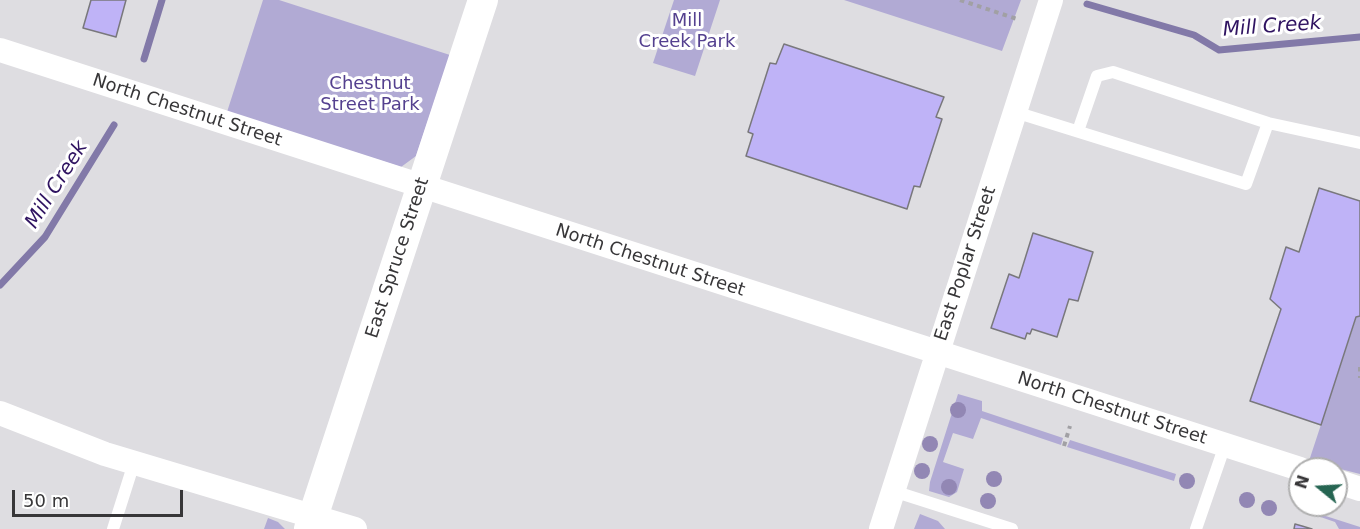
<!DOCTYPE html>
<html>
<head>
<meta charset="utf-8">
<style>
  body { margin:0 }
  #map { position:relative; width:1360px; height:529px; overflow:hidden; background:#dedde1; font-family:"DejaVu Sans",sans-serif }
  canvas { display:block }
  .north { position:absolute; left:1288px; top:457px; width:60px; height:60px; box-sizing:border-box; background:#fff; border:2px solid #afafaf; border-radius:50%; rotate:288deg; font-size:16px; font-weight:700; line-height:24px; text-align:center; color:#373638 }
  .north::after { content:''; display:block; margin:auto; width:21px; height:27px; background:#266552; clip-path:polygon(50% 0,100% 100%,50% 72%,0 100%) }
  .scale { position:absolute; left:12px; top:490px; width:171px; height:27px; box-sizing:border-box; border:3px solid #373638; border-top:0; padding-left:8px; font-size:18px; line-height:21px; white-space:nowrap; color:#373638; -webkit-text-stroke:4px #fff; paint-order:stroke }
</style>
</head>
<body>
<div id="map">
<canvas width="1360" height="529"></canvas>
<div class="north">N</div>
<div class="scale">50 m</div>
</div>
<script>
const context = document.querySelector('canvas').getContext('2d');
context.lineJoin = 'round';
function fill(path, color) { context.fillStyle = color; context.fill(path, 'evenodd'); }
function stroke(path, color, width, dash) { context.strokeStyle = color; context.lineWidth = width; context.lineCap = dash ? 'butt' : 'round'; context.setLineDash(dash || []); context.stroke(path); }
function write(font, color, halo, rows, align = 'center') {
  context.font = font + ' "DejaVu Sans",sans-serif'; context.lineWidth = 6; context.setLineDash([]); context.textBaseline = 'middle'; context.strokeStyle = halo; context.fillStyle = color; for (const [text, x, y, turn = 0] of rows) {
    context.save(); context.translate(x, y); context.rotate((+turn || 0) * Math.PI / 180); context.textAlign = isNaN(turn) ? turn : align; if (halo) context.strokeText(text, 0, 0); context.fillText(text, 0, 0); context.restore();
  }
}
fill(new Path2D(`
  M 263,0 L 279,0 L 450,55 L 416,156 L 401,167 L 227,112 Z
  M 674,0 L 720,0 L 695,76 L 653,63 Z
  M 844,0 L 1021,0 L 1002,51 Z
  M 1360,306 L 1360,474 L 1309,461 Z
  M 958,394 L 982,401 L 982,411 L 1063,438 L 1061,445 L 981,418 L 973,439 L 953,433 L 943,462 L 964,469 L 957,492 L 949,497 L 929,491 L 930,482 Z
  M 1070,440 L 1176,474 L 1174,481 L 1067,447 Z
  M 1307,510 L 1360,527 L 1360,529 L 1339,529 L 1335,522 L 1306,512 Z
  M 920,514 L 938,521 L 945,529 L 914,529 Z
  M 268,518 L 278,522 L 285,529 L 264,529 Z`), '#b1aad4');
stroke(new Path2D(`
  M 1087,4 L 1194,35 L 1219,50 L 1360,37
  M 144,59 L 162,0
  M 0,285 L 45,237 L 114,125`), '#8279a8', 7);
const building = new Path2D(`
  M 91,0 L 126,0 L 116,37 L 83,28 Z
  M 784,44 L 944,97 L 936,117 L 942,119 L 920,187 L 914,186 L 907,209 L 746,156 L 753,134 L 748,132 L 770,63 L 776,64 Z
  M 1319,188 L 1360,201 L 1360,316 L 1356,317 L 1321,425 L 1250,401 L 1281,309 L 1270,299 L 1286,247 L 1299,252 Z
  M 1033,233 L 1093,252 L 1078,301 L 1069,299 L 1057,337 L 1032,329 L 1030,334 L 1027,333 L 1025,339 L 991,328 L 1009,274 L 1019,278 Z
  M 1295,524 L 1302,526 L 1312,529 L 1294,529 Z`);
fill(building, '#bfb3f7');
stroke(building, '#79787c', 1.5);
stroke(new Path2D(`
  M 960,0 L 1017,19
  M 1360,367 L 1360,378
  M 1064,446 L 1070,426`), '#a1a0a4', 4, [4.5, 4.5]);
stroke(new Path2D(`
  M 1015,112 L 1246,184 L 1268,123
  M 1078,131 L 1097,76 L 1113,72 L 1268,123 L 1360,143
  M 893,491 L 1012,529
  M 113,529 L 134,463
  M 1196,529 L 1225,445`), '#fff', 12);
stroke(new Path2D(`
  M 0,50 L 1300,469
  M 0,413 L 105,454 L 355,529
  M 1336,481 L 1360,489
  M 881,529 L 1051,0`), '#fff', 24);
stroke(new Path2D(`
  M 309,529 L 483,0`), '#fff', 30);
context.fillStyle = '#9287b4';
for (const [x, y] of [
  [958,410],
  [930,444],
  [922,471],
  [994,479],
  [1187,481],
  [949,487],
  [1247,500],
  [988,501],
  [1269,508]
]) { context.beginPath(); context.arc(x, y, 8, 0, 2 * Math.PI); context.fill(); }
write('18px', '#54408f', '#fff', [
  ["Mill",687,21],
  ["Creek Park",687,42],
  ["Chestnut",370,84],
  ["Street Park",370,105]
]);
write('18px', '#373638', '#fff', [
  ["North Chestnut Street",187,111,18],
  ["East Spruce Street",398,258,-72],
  ["North Chestnut Street",650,261,18],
  ["East Poplar Street",966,264,-72],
  ["North Chestnut Street",1112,409,18]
]);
write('italic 20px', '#2f1361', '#fff', [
  ["Mill Creek",1272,27,-4],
  ["Mill Creek",57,185,-58]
]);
</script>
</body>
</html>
